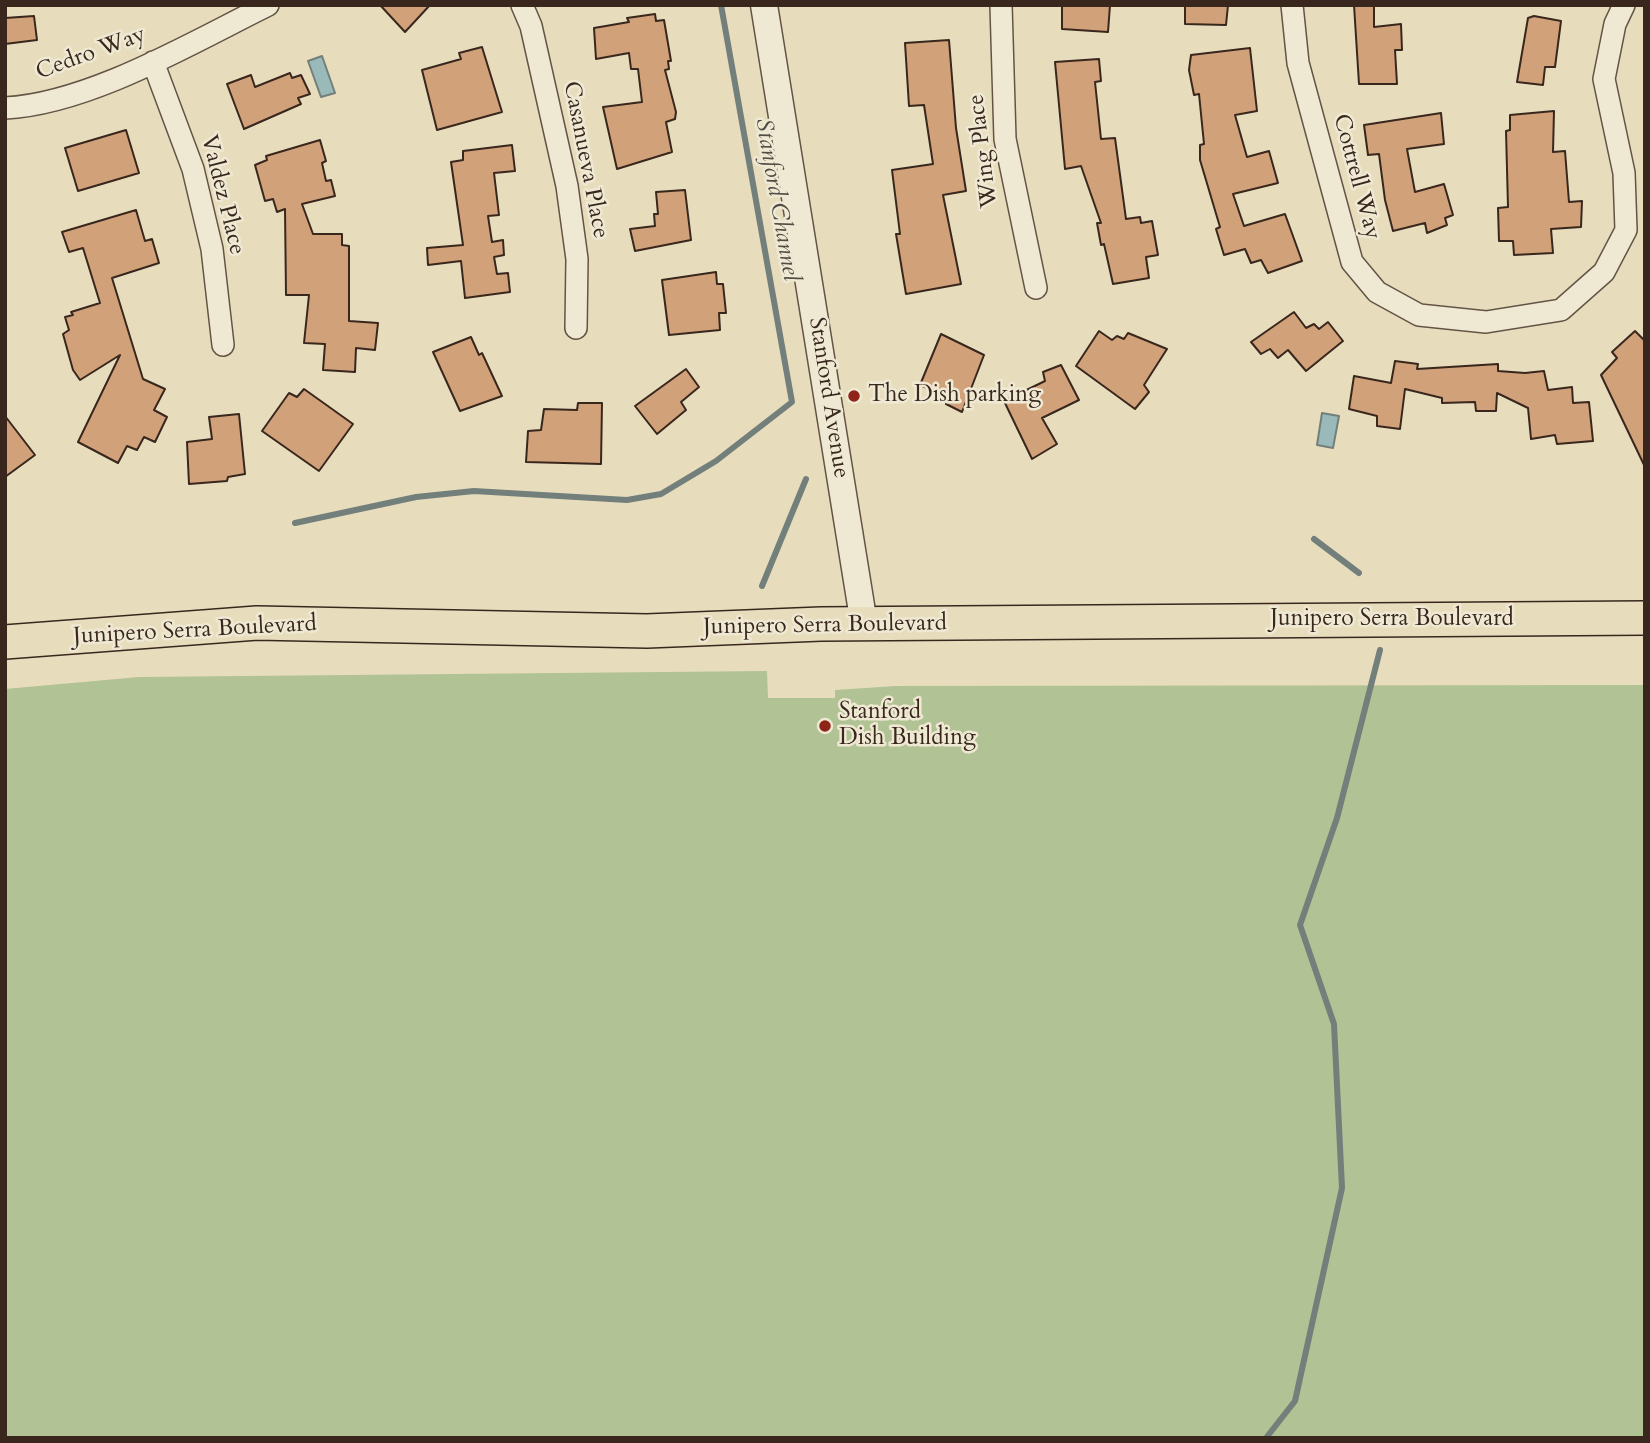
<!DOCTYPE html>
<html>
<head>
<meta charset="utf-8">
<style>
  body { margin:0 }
  #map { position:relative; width:1650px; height:1443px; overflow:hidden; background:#e7ddbd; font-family:Cardo,serif }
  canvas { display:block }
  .frame { position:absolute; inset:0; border:7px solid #39271d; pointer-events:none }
</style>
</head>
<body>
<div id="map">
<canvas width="1650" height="1443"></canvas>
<div class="frame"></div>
</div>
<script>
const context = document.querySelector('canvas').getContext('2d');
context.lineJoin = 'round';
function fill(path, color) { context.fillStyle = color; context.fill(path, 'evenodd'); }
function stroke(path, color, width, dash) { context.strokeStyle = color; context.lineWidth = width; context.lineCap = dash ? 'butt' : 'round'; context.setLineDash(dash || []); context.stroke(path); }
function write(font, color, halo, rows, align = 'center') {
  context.font = font + ' Cardo,serif'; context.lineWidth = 5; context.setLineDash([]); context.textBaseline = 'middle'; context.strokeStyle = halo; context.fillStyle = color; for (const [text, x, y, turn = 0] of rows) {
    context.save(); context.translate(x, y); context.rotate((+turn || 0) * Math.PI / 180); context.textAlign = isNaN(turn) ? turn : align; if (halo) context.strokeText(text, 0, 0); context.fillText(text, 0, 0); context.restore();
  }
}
fill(new Path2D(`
  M 767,671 L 768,698 L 835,698 L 835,690 L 896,686 L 1645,685 L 1645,1438 L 5,1438 L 5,689 L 139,677 Z`), '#b1c294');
const water = new Path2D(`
  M 322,56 L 335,93 L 321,97 L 308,61 Z
  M 1322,413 L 1339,416 L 1333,448 L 1317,445 Z`);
fill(water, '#9ababa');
stroke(water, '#737f7b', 2);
stroke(new Path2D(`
  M 295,523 L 416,497 L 474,491 L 627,500 L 661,494 L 716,461 L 792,402 L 721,5
  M 1314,539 L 1359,573
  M 762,586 L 806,479
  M 1266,1438 L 1295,1401 L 1342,1188 L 1334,1024 L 1300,925 L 1337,818 L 1380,650`), '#737f7b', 6);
const building = new Path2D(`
  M 380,5 L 430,5 L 405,32 Z
  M 1062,5 L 1110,5 L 1108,32 L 1062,29 Z
  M 1185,5 L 1228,5 L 1226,25 L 1185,24 Z
  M 1354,5 L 1374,5 L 1374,27 L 1401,24 L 1402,50 L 1395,50 L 1397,84 L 1359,84 Z
  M 655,14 L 656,21 L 664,20 L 671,61 L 668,61 L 669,69 L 665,70 L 676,112 L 675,119 L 666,122 L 672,152 L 617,169 L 603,107 L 642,102 L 638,69 L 631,69 L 629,53 L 596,59 L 594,28 L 629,22 L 627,18 Z
  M 34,16 L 37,40 L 5,44 L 5,18 Z
  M 1534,16 L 1561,21 L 1555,67 L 1545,67 L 1543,85 L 1517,82 L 1528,18 Z
  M 949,40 L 956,128 L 966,191 L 943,195 L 961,284 L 906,294 L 896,234 L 900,234 L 892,170 L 933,164 L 924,105 L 909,106 L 905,43 Z
  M 482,47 L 502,112 L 437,130 L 422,70 L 461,59 L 459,53 Z
  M 1250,48 L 1257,111 L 1235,115 L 1247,157 L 1269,151 L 1278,183 L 1233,194 L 1244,226 L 1285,214 L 1302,261 L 1268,273 L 1261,260 L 1251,263 L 1245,249 L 1224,255 L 1216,229 L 1220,227 L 1200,160 L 1200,145 L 1204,144 L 1199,94 L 1194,95 L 1189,70 L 1191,55 Z
  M 1099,59 L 1101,81 L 1095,82 L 1101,139 L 1115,138 L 1126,219 L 1140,217 L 1141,223 L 1152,221 L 1158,255 L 1146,257 L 1149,278 L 1113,284 L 1104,244 L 1101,245 L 1097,223 L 1101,223 L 1081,166 L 1065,169 L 1055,62 Z
  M 290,73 L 292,78 L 301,75 L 310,94 L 298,98 L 301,104 L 244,129 L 227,84 L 251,75 L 255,87 Z
  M 1554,111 L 1553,152 L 1565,151 L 1569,202 L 1582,201 L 1581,227 L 1551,229 L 1553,253 L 1514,255 L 1513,241 L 1499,241 L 1498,208 L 1508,207 L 1506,131 L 1510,130 L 1510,115 Z
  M 1441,113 L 1444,144 L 1407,149 L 1415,192 L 1444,184 L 1453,215 L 1445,218 L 1447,225 L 1427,233 L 1425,223 L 1393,231 L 1385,200 L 1379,154 L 1368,155 L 1364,125 Z
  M 126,130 L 139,173 L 78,191 L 65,148 Z
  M 320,140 L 326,161 L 322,163 L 326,181 L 331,180 L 335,196 L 302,204 L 313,234 L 342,234 L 342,245 L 349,246 L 349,321 L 378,323 L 375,350 L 356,348 L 355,372 L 323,370 L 325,344 L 304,343 L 309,295 L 286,295 L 285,209 L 277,212 L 273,199 L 265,201 L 255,165 L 267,160 L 266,156 Z
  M 512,145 L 515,171 L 494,173 L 499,215 L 488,216 L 492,242 L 503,240 L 504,255 L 494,257 L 497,274 L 508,273 L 510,292 L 465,298 L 461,261 L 428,265 L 427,248 L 463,245 L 451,162 L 463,160 L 463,151 Z
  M 685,190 L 691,240 L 635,251 L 630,229 L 655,226 L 654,214 L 658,214 L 656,192 Z
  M 136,210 L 145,241 L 152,239 L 159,263 L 112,278 L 143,379 L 165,389 L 154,410 L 167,417 L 155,442 L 144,437 L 137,450 L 127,446 L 118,463 L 78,442 L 120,355 L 80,380 L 73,370 L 63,334 L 69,330 L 65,317 L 73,315 L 71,312 L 100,303 L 83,248 L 69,252 L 62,232 Z
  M 716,272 L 717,284 L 723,284 L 726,313 L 719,313 L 720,330 L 669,335 L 662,280 Z
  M 1294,312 L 1306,328 L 1314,324 L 1319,329 L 1328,322 L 1343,341 L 1306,371 L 1288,350 L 1278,358 L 1270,349 L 1261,354 L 1251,342 Z
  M 1099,331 L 1112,340 L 1117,336 L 1124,339 L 1128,333 L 1167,349 L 1144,385 L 1149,392 L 1135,409 L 1076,366 Z
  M 1635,331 L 1645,341 L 1645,467 L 1601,375 L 1617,358 L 1612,352 Z
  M 941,334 L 984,355 L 962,412 L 946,404 L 948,397 L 920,385 Z
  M 471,337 L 479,355 L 482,353 L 502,396 L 460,411 L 433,352 Z
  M 1395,361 L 1418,364 L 1417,369 L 1498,364 L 1498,371 L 1525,373 L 1544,371 L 1548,390 L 1572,387 L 1573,403 L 1589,402 L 1593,441 L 1557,444 L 1555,435 L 1531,439 L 1528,408 L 1497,393 L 1496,411 L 1476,411 L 1475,402 L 1442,403 L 1442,398 L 1405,389 L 1400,429 L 1377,426 L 1377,416 L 1349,409 L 1354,376 L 1391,383 Z
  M 1061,365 L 1079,400 L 1042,418 L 1057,444 L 1032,459 L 1004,401 L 1045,381 L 1043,372 Z
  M 686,369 L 699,387 L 681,402 L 686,410 L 657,434 L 635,406 Z
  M 304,389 L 353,424 L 319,471 L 262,431 L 289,393 L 297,397 Z
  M 578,403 L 602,403 L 601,464 L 526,462 L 528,431 L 541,430 L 544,409 L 577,410 Z
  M 239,414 L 245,474 L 228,477 L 227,481 L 189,484 L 187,442 L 212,439 L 209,417 Z
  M 5,416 L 35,455 L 5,477 Z`);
fill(building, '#d1a17a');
stroke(building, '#39271d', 2);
const minor = new Path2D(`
  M 522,5 L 531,26 L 567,186 L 577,259 L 576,328
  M 1001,5 L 1005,139 L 1036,288
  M 1292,5 L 1298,63 L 1352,262 L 1377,292 L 1419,315 L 1486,322 L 1561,310 L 1604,272 L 1626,230 L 1624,173 L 1604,79 L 1615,24 L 1624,5
  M 153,62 L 193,169 L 212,249 L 223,345
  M 5,108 C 89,104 193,42 268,5`);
const tertiary = new Path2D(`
  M 764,5 L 864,624`);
const primary = new Path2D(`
  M 5,642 L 257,623 L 647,631 L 821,624 L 1645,618`);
stroke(minor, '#645445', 24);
stroke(tertiary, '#645445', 29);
stroke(primary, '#39271d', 36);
stroke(minor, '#efe9d4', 21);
stroke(tertiary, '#efe9d4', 26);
stroke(primary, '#e7ddbd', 33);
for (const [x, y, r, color] of [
  [854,396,7,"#8f2418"],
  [825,726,7,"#8f2418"]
]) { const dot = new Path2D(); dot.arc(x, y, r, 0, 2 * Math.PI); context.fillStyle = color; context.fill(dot); stroke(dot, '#efe9d4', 2.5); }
write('23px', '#39271d', '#efe9d4', [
  ["Cedro Way",91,54,-20],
  ["Wing Place",984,151,-97],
  ["Casanueva Place",585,160,79],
  ["Cottrell Way",1356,177,75],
  ["Valdez Place",222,195,76],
  ["Stanford Avenue",828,398,81],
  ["Junipero Serra Boulevard",1392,620],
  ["Junipero Serra Boulevard",825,626,-1],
  ["Junipero Serra Boulevard",195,631,-3]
]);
write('23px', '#39271d', '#efe9d4', [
  ["The Dish parking",868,396],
  ["Stanford",839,713],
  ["Dish Building",839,739]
], 'left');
write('italic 24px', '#514c44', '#efe9d4', [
  ["Stanford Channel",776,200,80]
]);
</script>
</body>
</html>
